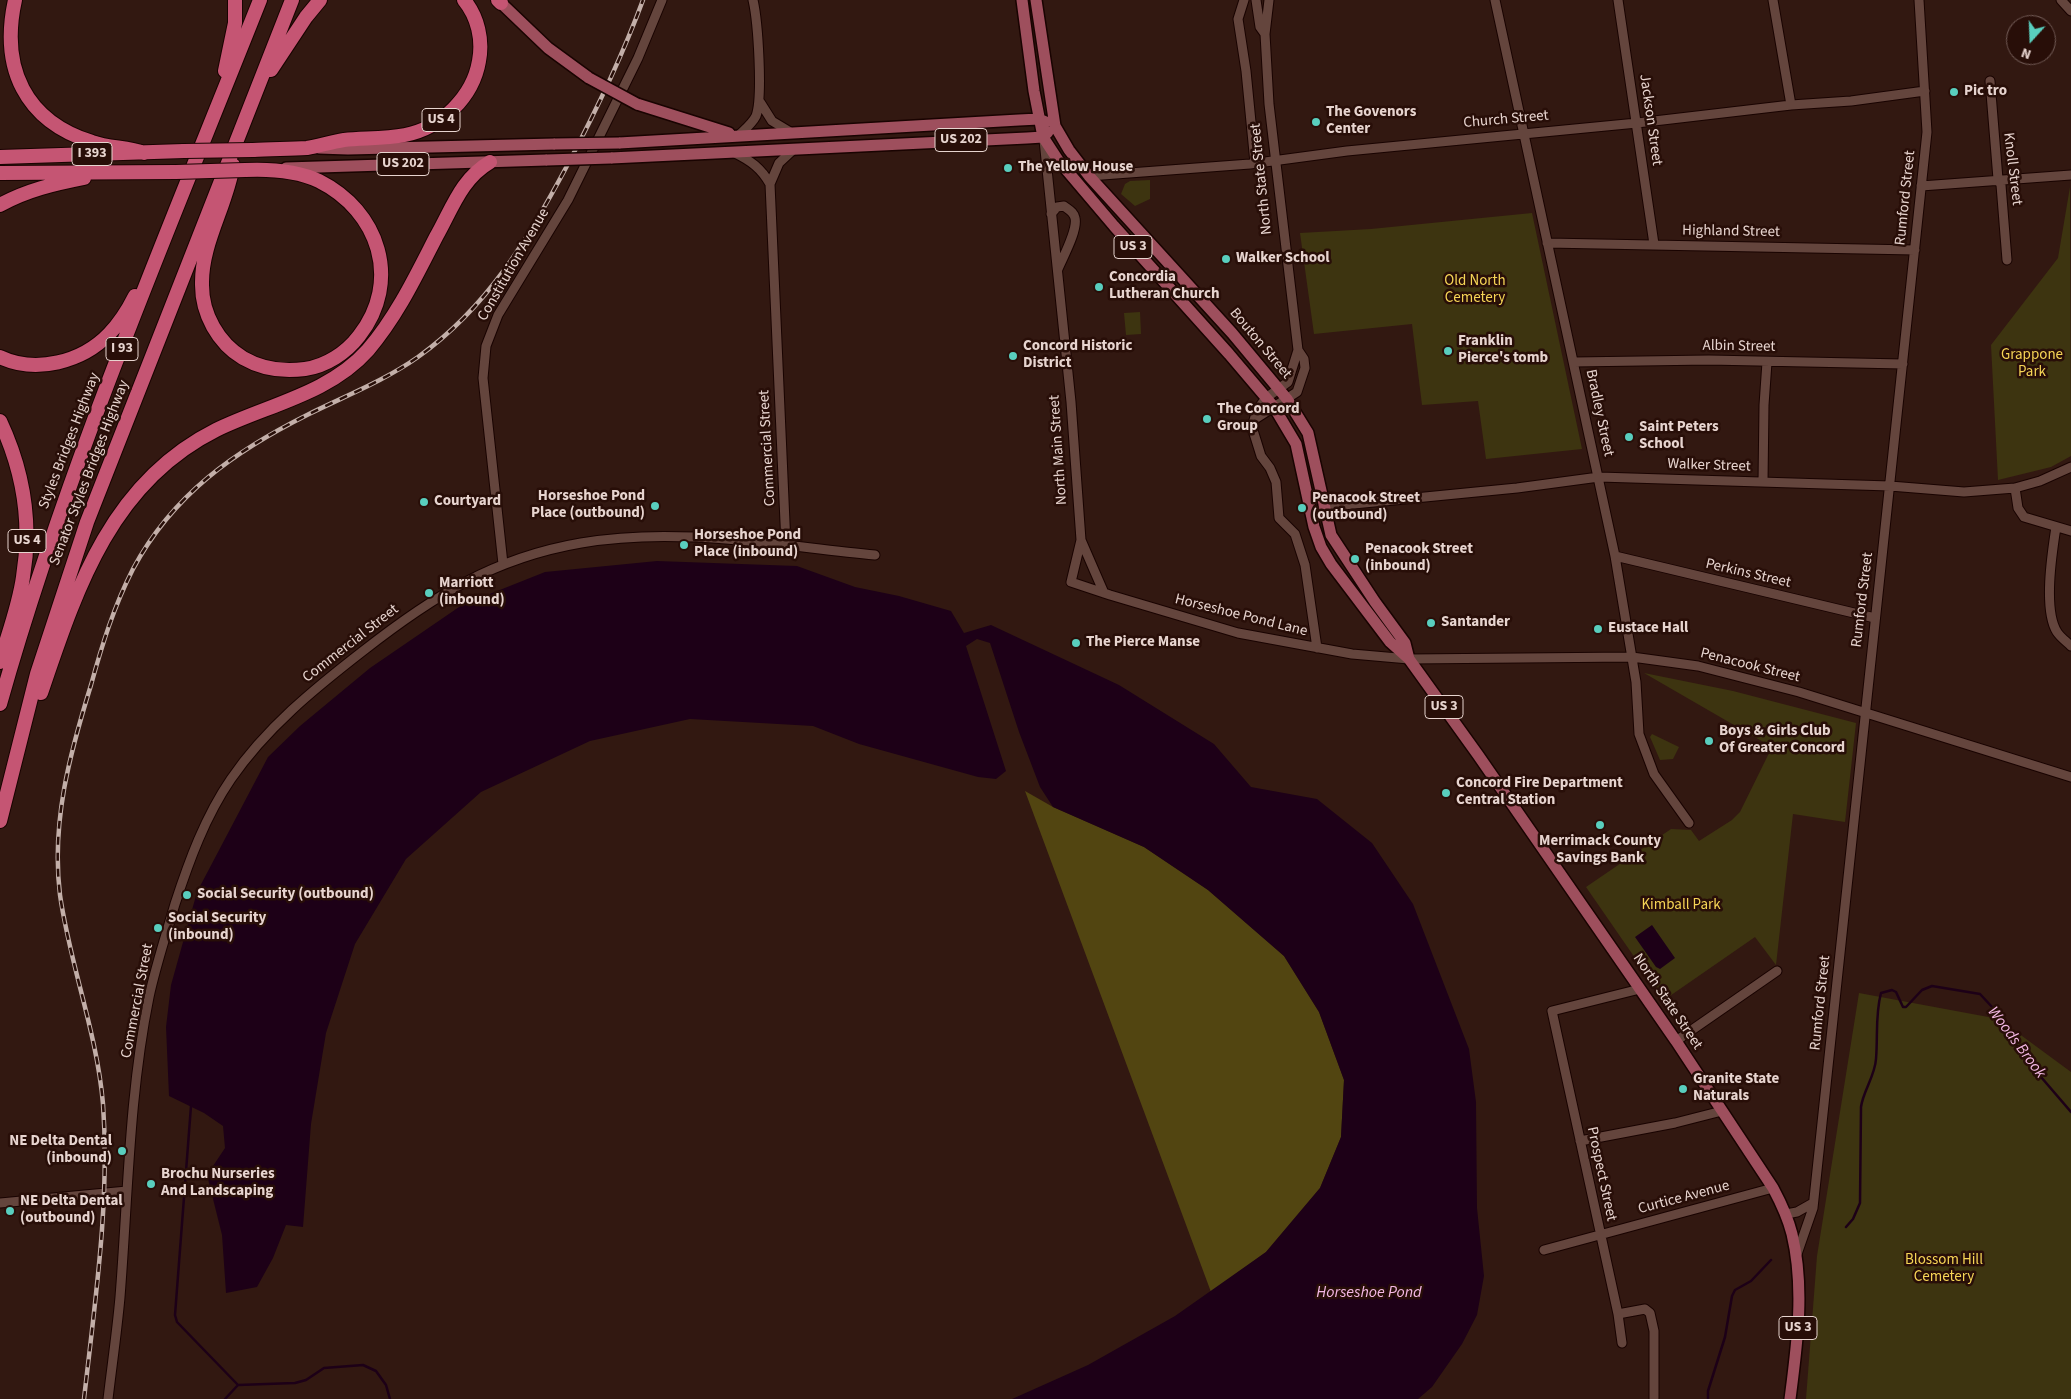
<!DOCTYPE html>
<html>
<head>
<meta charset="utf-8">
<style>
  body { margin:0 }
  #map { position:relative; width:2071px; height:1399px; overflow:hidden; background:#321811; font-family:"Source Sans 3",sans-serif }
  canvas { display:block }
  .north { position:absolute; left:2006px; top:15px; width:50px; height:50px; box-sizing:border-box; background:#280e08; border:1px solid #745d58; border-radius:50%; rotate:200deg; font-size:14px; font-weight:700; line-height:20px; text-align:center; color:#e7d4cf }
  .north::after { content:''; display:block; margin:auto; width:18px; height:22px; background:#59cebe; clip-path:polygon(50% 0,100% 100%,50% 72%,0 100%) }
</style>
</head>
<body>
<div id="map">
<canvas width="2071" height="1399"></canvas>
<div class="north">N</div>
</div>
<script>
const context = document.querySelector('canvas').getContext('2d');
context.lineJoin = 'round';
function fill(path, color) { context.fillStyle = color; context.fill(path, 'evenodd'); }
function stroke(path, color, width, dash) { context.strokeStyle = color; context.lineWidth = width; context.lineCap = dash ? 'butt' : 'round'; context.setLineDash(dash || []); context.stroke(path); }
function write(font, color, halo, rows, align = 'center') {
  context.font = font + ' "Source Sans 3",sans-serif'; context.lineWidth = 5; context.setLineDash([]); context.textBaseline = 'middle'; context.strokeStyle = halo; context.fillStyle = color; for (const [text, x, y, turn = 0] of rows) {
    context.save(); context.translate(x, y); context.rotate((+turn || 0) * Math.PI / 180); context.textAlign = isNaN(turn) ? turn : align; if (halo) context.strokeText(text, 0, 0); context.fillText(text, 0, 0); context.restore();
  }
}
fill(new Path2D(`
  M 1150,180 L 1150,199 L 1135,206 L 1121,194 L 1125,184 L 1130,181 Z
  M 2070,187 L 2071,456 L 2051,467 L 1998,480 L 1991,345 L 2058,258 Z
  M 1532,213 L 1582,449 L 1486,459 L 1478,401 L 1422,405 L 1412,324 L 1314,334 L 1300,233 L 1371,229 Z
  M 1140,312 L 1141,334 L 1126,335 L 1124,313 Z
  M 1644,673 L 1733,691 L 1856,723 L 1845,822 L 1793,814 L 1776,965 L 1755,937 L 1664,1000 L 1586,887 L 1671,829 L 1691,830 L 1699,841 L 1732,820 L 1740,812 L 1772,747 Z
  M 1652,734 L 1679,747 L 1673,759 L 1660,760 L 1650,737 Z
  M 1859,993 L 1999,1019 L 2071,1072 L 2071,1399 L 1806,1399 L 1817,1256 Z`), '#3d3410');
fill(new Path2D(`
  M 1025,791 L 1053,807 L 1144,847 L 1208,890 L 1284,956 L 1319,1012 L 1344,1080 L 1341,1137 L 1320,1188 L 1266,1252 L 1211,1292 Z`), '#524511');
fill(new Path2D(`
  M 657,561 L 797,566 L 855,587 L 899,596 L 951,611 L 964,633 L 991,625 L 1119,685 L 1214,744 L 1251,787 L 1317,799 L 1372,843 L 1413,904 L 1469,1049 L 1476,1102 L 1477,1208 L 1484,1276 L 1477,1315 L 1462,1344 L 1432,1387 L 1418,1399 L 1012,1399 L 1088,1365 L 1175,1316 L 1266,1252 L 1320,1188 L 1341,1137 L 1344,1080 L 1319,1012 L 1284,956 L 1208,890 L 1144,847 L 1053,807 L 1040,787 L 1019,732 L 990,643 L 977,639 L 966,646 L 1006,771 L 996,779 L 978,777 L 859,744 L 813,726 L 690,719 L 590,741 L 481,792 L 406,859 L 355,944 L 326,1033 L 311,1124 L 303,1227 L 286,1225 L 273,1258 L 257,1287 L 226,1293 L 222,1235 L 207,1175 L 225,1148 L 223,1126 L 204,1113 L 169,1096 L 166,1027 L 171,985 L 197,892 L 268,757 L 300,726 L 370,668 L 462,605 L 545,572 Z
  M 1652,925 L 1675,958 L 1660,969 L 1656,967 L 1635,937 Z`), '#1d0017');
stroke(new Path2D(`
  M 191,1106 L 175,1315 L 177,1322 L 238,1385
  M 1846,1227 L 1853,1219 L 1860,1203 L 1861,1107 C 1863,1091 1875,1076 1876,1059 C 1878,1036 1875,1015 1881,993 L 1892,990 L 1896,992 L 1903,1007 L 1906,1007 L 1922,990 L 1932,986 L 1980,994 L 1993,1008 L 2023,1056 L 2071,1112
  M 225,1399 L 238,1385 L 295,1383 L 306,1380 L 324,1368 L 363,1365 L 376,1371 L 386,1385 L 390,1399
  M 1708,1399 L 1708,1391 L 1725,1337 L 1732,1296 L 1735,1290 L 1751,1281 L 1771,1260`), '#1d0017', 2.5);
const minor = new Path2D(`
  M 1244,0 L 1238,19 L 1246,71 L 1255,163
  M 1256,0 L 1260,27 L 1265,34
  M 1269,0 L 1265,34 L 1269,104 L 1298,350 L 1288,382 L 1266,398 L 1257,410 L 1252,427 L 1261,456 L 1270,468 L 1276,482 L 1279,518 L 1295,534 L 1305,565 L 1317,648
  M 1495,0 L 1615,556 L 1636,682 L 1639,734 L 1654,774 L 1689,823
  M 1618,0 L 1654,244
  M 1773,0 L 1791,105
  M 2061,0 L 2071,11
  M 1990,81 L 1998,179 L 2001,185 L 2007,260
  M 760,102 L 772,121 L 792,133
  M 738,136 C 744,130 752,124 756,116 C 763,97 758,22 753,0
  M 1044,140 L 1071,402 L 1081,540 L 1104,593
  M 735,153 C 751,161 761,168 770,184
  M 1089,176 L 1250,164 L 1347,151 L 1637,123 L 1791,105 L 1851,101 L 1925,91
  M 1921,186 L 2071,175
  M 1051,214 L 1057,207 L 1064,206 C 1069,210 1074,212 1075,218 C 1078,230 1063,257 1058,269
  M 1547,243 L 1915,250
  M 1574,362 L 1709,360 L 1903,364
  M 1255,419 L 1297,392 L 1305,368 L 1304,359 L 1298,350
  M 1763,482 L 1764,405 L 1767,362
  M 2015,488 L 2018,508 L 2024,517 L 2071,531
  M 1323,507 L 1517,488 L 1599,477 L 1890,486 L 1964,492 L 2015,488 L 2040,481 L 2071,467
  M 2056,527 C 2052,553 2043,610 2057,632 C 2060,637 2067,642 2071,646
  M 1081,540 L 1071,582 L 1110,595 L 1238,633 L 1352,654 L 1409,659 L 1632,657 L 1698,666 L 1799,692 L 2071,777
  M 786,545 L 770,184 L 779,163 L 794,149
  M 1615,556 L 1875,618
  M 503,564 L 483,378 L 486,346 L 498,315 L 568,200 L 638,58 L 662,0
  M 1676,1041 L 1777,971
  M 1580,1141 L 1675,1123 L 1722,1111
  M 0,1203 L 127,1191
  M 1786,1214 L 1797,1212 L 1813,1203
  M 1544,1250 L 1773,1188
  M 1796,1257 L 1813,1208 L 1927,132 L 1919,0
  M 1618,1314 L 1645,1309 L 1650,1313 L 1654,1331 L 1654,1398
  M 1622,1343 L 1618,1314 L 1552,1011 L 1640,989
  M 108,1399 C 112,1365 117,1331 120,1297 C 128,1197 129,1095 149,997 C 156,965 166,935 175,904 C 189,861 205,817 231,779 C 266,728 314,689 363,651 C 432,597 493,558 581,543 C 678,526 778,546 875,555`);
const major = new Path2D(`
  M 500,0 L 501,3 L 548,48 L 589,78
  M 1022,0 L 1034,91 L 1043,137 L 1058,160 L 1114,226 L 1229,354 L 1274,407 L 1296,444 L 1314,527 L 1321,547 L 1331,564 L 1390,642 L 1409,659 L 1478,755 L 1676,1041 L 1773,1188 C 1781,1203 1788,1218 1792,1234 C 1805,1288 1797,1345 1790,1399
  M 1036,0 L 1055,126 L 1069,150 L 1089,176 L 1232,333 L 1287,399 L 1308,433 L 1331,535 L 1375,602 L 1405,643 L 1409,659
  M 637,104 L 729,133
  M 619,143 L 1019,120 L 1039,119 L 1046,122
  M 319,148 L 348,149 L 555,144
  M 611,158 L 1027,138 L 1043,137 L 1048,132
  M 286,168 L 547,160`);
const highway = new Path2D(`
  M 15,0 C 0,68 25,121 92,142 C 109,148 127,147 144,153
  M 498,0 L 501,3
  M 271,70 L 306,17 L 320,0
  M 225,71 L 235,23 L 235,0
  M 253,150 C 271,149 289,149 307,148 C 319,146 331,142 344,140 C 364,138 385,139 405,135 C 441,128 473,97 479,61 C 483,40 478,17 464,0
  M 0,157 L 184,151
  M 233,165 C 227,205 201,243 202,285 C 202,314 218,343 243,358 C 262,369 283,372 305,369 C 326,366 346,353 359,336 C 402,281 379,211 319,181 C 298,171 268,169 245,170
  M 0,173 L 176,172
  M 0,205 C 27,190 54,184 84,178
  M 0,357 C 36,374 82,362 109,334 C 120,323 128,310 135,296
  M 0,421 C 23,470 32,523 23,577 C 19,606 8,634 0,662
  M 41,693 C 76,590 110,483 216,430 C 267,405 329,394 368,350 C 397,316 416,276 436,237 C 452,209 461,179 490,162
  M 0,704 C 68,463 168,232 260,0
  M 0,821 L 37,674 L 87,522 L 292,0`);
stroke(minor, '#190301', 11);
stroke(major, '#190301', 14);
stroke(highway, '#190301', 16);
stroke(minor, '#64453d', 9);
stroke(major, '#9e4f5d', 11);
stroke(highway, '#c55573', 14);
const rail = new Path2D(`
  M 84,1399 C 95,1301 110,1202 103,1104 C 97,1033 70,965 60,895 C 51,822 70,753 91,685 C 102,645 114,606 133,569 C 173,494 235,451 309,414 C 345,396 384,381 418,357 C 488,307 528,239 568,164 C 596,111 622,57 643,0`);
stroke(rail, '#c3afa9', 4.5);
stroke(rail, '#280e08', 2.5, [8]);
const majorBridge = new Path2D(`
  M 589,78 L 637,104
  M 555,144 L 619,143
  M 547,160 L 611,158`);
const highwayBridge = new Path2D(`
  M 184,151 L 253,150
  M 176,172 L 245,170`);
stroke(majorBridge, '#190301', 14, []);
stroke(highwayBridge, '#190301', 16, []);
stroke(majorBridge, '#9e4f5d', 11);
stroke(highwayBridge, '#c55573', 14);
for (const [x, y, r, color] of [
  [1954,92,5,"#59cebe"],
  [1316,122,5,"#59cebe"],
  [1008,168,5,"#59cebe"],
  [1226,259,5,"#59cebe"],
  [1099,287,5,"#59cebe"],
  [1448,351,5,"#59cebe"],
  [1013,356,5,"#59cebe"],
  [1207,419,5,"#59cebe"],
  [1629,437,5,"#59cebe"],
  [424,502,5,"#59cebe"],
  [655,506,5,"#59cebe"],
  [1302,508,5,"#59cebe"],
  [684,545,5,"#59cebe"],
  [1355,559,5,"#59cebe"],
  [429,593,5,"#59cebe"],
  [1431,623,5,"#59cebe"],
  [1598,629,5,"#59cebe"],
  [1076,643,5,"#59cebe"],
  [1709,741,5,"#59cebe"],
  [1446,793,5,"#59cebe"],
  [1600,825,5,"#59cebe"],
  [187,895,5,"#59cebe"],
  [158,928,5,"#59cebe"],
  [1683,1089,5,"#59cebe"],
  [122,1151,5,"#59cebe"],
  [151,1184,5,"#59cebe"],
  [10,1211,5,"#59cebe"]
]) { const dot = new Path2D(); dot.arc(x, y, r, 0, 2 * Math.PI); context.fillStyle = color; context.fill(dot); stroke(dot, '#280e08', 2); }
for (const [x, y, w] of [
  [441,120,38],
  [961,140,52],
  [92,154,40],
  [403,164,52],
  [1133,247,38],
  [122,349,32],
  [27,541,38],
  [1444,707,38],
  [1798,1328,38]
]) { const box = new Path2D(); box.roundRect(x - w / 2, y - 11.5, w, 23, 4); context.fillStyle = '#280e08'; context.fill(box); stroke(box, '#e7d4cf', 1); }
write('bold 14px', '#e7d4cf', null, [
  ["US 4",441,120],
  ["US 202",961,140],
  ["I 393",92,154],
  ["US 202",403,164],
  ["US 3",1133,247],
  ["I 93",122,349],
  ["US 4",27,541],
  ["US 3",1444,707],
  ["US 3",1798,1328]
]);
write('bold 15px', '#e7d4cf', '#280e08', [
  ["Pic tro",1964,92],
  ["The Govenors",1326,113],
  ["Center",1326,130],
  ["The Yellow House",1018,168],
  ["Walker School",1236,259],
  ["Concordia",1109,278],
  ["Lutheran Church",1109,295],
  ["Franklin",1458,342],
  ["Pierce's tomb",1458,359],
  ["Concord Historic",1023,347],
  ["District",1023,364],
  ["The Concord",1217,410],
  ["Group",1217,427],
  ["Saint Peters",1639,428],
  ["School",1639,445],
  ["Horseshoe Pond",645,497,"right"],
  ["Place (outbound)",645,514,"right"],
  ["Penacook Street",1312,499],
  ["(outbound)",1312,516],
  ["Courtyard",434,502],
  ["Horseshoe Pond",694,536],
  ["Place (inbound)",694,553],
  ["Penacook Street",1365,550],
  ["(inbound)",1365,567],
  ["Marriott",439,584],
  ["(inbound)",439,601],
  ["Santander",1441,623],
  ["Eustace Hall",1608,629],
  ["The Pierce Manse",1086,643],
  ["Boys & Girls Club",1719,732],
  ["Of Greater Concord",1719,749],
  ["Concord Fire Department",1456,784],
  ["Central Station",1456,801],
  ["Merrimack County",1600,842,"center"],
  ["Savings Bank",1600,859,"center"],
  ["Social Security (outbound)",197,895],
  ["Social Security",168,919],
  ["(inbound)",168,936],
  ["Granite State",1693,1080],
  ["Naturals",1693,1097],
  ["NE Delta Dental",112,1142,"right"],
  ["(inbound)",112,1159,"right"],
  ["Brochu Nurseries",161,1175],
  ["And Landscaping",161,1192],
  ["NE Delta Dental",20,1202],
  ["(outbound)",20,1219]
], 'left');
write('15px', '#e7d4cf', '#280e08', [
  ["Church Street",1506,120,-5],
  ["Jackson Street",1650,120,82],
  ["Knoll Street",2012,169,83],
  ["North State Street",1262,179,-96],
  ["Rumford Street",1906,198,-84],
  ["Highland Street",1731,232,1],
  ["Constitution Avenue",514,265,-60],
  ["Bouton Street",1260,344,50],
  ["Albin Street",1739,347,1],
  ["Bradley Street",1599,413,78],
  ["Styles Bridges Highway",70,441,-69],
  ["Commercial Street",768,448,-93],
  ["North Main Street",1059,450,-94],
  ["Walker Street",1709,466,2],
  ["Senator Styles Bridges Highway",90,473,-69],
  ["Perkins Street",1748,574,13],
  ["Rumford Street",1863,600,-83],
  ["Horseshoe Pond Lane",1241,616,14],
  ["Commercial Street",351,644,-38],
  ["Penacook Street",1750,666,14],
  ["Commercial Street",138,1001,-79],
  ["North State Street",1667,1002,56],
  ["Rumford Street",1821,1003,-84],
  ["Prospect Street",1601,1174,78],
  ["Curtice Avenue",1684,1198,-15]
]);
write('15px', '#f6d556', '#280e08', [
  ["Old North",1475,282],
  ["Cemetery",1475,299],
  ["Grappone",2032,356],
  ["Park",2032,373],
  ["Kimball Park",1681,906],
  ["Blossom Hill",1944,1261],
  ["Cemetery",1944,1278]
]);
write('italic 16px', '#f4b8e4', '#280e08', [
  ["Woods Brook",2016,1043,53],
  ["Horseshoe Pond",1369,1293]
]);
</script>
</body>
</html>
